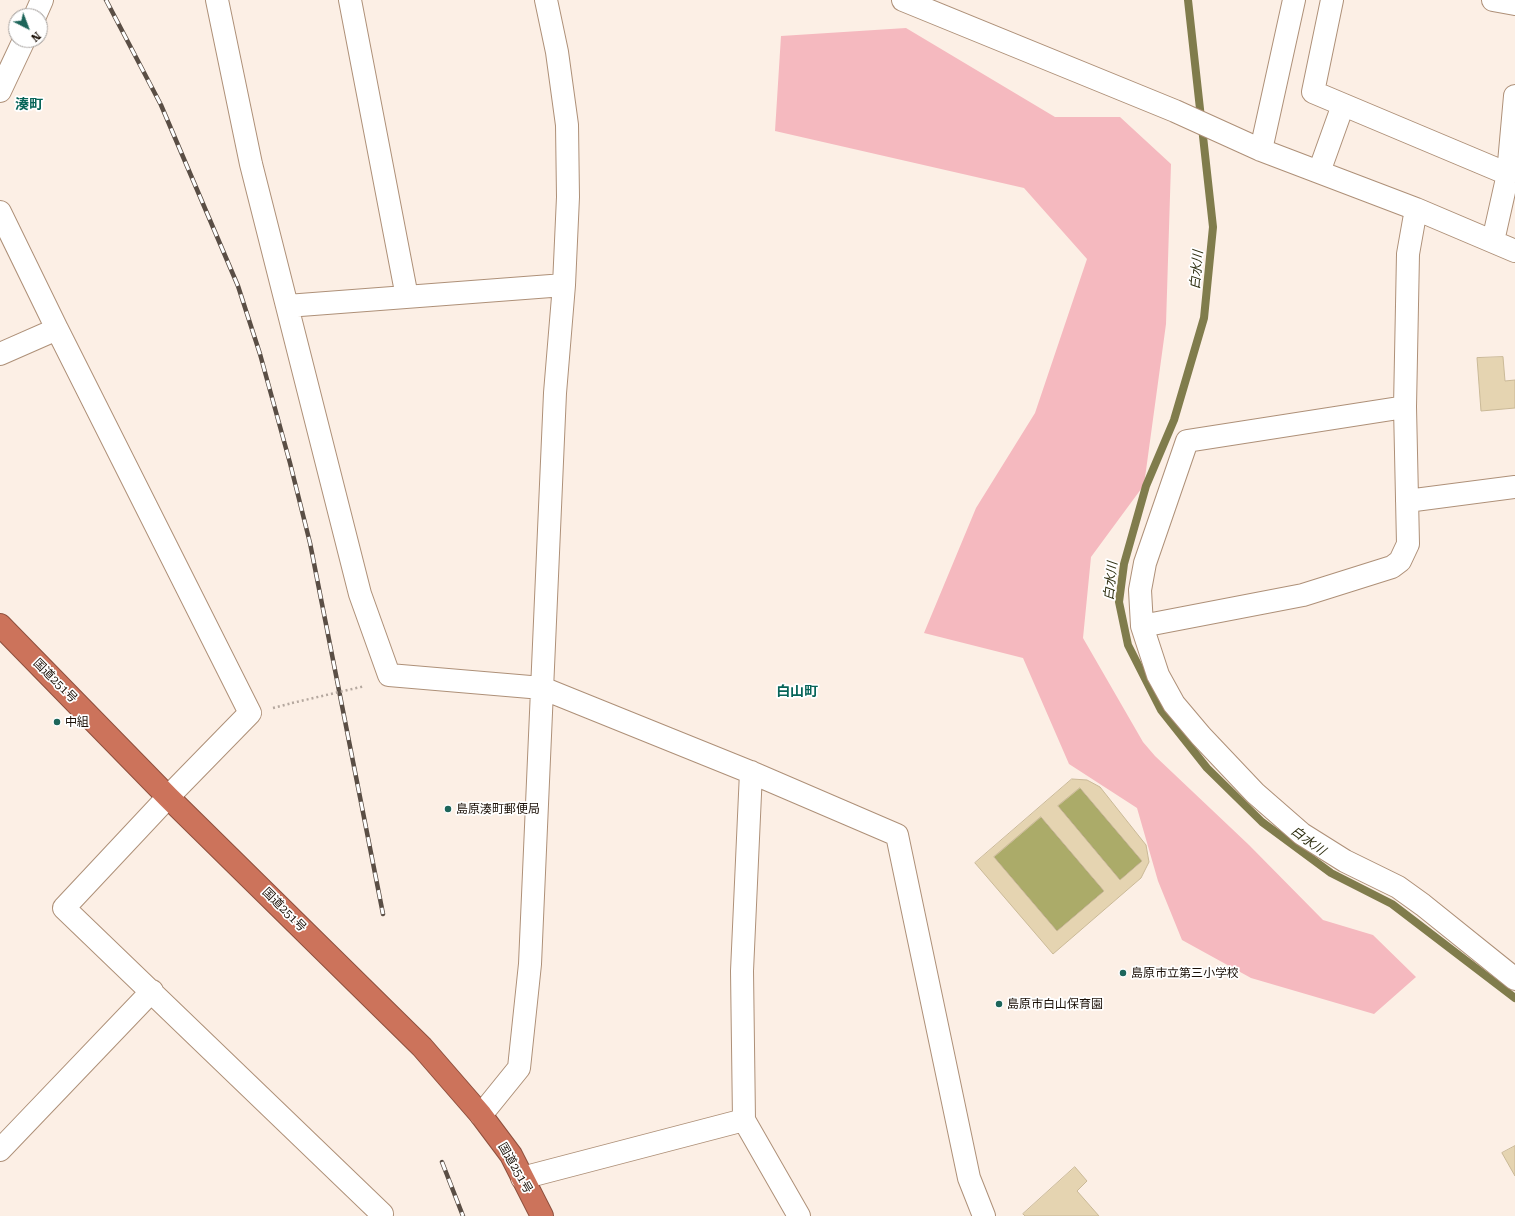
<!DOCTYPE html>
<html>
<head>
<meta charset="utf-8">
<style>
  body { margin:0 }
  #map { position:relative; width:1515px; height:1216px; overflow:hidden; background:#fcefe5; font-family:"Roboto Serif",serif }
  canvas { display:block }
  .north { position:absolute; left:8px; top:8px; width:40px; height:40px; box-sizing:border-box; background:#fff; border:1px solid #a49f9c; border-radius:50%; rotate:138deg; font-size:11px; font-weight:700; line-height:16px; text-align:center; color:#1b1007 }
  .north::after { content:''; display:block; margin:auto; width:14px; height:18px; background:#1d655a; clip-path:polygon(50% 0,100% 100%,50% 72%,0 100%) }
</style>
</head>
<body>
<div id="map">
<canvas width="1515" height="1216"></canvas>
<div class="north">N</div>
</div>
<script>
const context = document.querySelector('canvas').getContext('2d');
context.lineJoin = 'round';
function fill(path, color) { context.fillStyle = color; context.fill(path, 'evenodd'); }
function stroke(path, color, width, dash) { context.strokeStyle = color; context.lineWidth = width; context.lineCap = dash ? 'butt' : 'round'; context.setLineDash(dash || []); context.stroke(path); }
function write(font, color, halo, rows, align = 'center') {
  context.font = font + ' "Roboto Serif","Noto Sans JP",serif'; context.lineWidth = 3.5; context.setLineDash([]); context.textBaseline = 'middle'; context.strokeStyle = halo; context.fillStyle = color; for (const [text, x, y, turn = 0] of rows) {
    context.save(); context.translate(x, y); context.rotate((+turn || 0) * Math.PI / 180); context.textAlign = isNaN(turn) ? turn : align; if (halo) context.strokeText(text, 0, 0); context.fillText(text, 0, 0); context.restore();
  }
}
fill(new Path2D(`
  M 906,28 L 1055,117 L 1120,117 L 1171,164 L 1166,324 L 1144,485 L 1091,557 L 1083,638 L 1143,742 L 1155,756 L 1249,845 L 1323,920 L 1373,935 L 1416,977 L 1374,1014 L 1251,978 L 1182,940 L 1158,881 L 1137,808 L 1069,764 L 1023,658 L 924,633 L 976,508 L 1035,413 L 1087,259 L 1024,188 L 775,131 L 781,36 Z`), '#f5b9bf');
const water = new Path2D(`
  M 1080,788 L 1142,861 L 1120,880 L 1058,806 Z
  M 1041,817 L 1104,891 L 1057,931 L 994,857 Z`);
fill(water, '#abab69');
stroke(water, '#807c4c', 1);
stroke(new Path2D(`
  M 1188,0 L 1213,227 L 1204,318 L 1174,420 L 1146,486 L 1124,564 L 1119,602 L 1128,645 L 1161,710 L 1207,768 L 1262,822 L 1331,873 L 1392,904 L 1515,998`), '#807c4c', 8);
const building = new Path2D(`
  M 1503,357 L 1505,381 L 1515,380 L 1515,408 L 1481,411 L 1477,358 Z
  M 1072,779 L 1087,780 L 1100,787 L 1146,845 L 1149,862 L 1141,878 L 1053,954 L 975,863 ZM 1080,788 L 1142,861 L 1120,880 L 1058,806 ZM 1041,817 L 1104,891 L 1057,931 L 994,857 Z
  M 1515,1146 L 1515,1176 L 1502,1153 Z
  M 1075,1167 L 1087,1181 L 1077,1191 L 1099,1216 L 1025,1216 L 1023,1214 Z`);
fill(building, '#e5d4b1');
stroke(building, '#cab997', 1);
const minor = new Path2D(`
  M 217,0 L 251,164 L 287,306 L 360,594 L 389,675 L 542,688 L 755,774 L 897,835 L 969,1178 L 984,1216
  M 350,0 L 407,297
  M 903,0 L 1175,111 L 1261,150 L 1416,209 L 1515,251
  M 1332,0 L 1313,92 L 1508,174
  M 1493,0 L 1515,4
  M 35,16 L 42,0
  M 0,91 L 24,40
  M 1261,150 L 1294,0
  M 1319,172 L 1343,105
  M 0,212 L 57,329
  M 1493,241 L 1508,174 L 1515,96
  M 287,306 L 564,285
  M 0,354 L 57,329 L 250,713 L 168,797 L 64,908 L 382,1214
  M 1405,407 L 1187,441 L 1145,563 L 1140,590 L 1142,626 L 1158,675 L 1174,704 L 1201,736 L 1255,793 L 1302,834 L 1345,861 L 1398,887 L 1423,905 L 1515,979
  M 1407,501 L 1515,487
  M 1142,626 L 1303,595 L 1392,567 L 1400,561 L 1408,544 L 1405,407 L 1408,254 L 1416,209
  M 751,772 L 742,971 L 744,1120 L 799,1216
  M 481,1115 L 519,1068 L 530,964 L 555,393 L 564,285 L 568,197 L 567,125 L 557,52 L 546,0
  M 0,1150 L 152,991
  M 522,1178 L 744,1120`);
const highway = new Path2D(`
  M 0,625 L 168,797 L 422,1047 L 481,1115 L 511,1155 L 542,1216`);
stroke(minor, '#ae9078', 24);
stroke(highway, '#8e503e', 24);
stroke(new Path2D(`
  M 273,708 L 292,703`), '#b5a89f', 2.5, [2, 3]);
stroke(minor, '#fff', 22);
stroke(highway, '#cc735b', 22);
const rail = new Path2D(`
  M 106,0 L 161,105 L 238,286 L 260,354 L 290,463 L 310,543 L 383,914
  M 442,1162 L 463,1216`);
stroke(rail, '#5a4e45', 4.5);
stroke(rail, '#fff', 3, [9]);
stroke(new Path2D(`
  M 292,703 L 365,686`), '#b5a89f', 2.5, [2, 3]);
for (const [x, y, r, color] of [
  [57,722,4,"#1d655a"],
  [448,809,4,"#1d655a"],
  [1123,973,4,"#1d655a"],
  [999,1004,4,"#1d655a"]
]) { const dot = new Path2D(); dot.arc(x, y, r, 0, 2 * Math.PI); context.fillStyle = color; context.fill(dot); stroke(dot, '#fff', 1.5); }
write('12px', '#1b1007', '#fff', [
  ["国道251号",55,681,45],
  ["国道251号",284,910,45],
  ["国道251号",515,1168,60]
]);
write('12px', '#1b1007', '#fff', [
  ["中組",65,722],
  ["島原湊町郵便局",456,809],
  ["島原市立第三小学校",1131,973],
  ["島原市白山保育園",1007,1004]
], 'left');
write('italic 13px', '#303012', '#fff', [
  ["白水川",1197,270,-85],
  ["白水川",1111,581,-84],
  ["白水川",1308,841,36]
]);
write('bold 14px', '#066458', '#fff', [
  ["湊町",29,105],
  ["白山町",797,692]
]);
</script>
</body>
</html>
